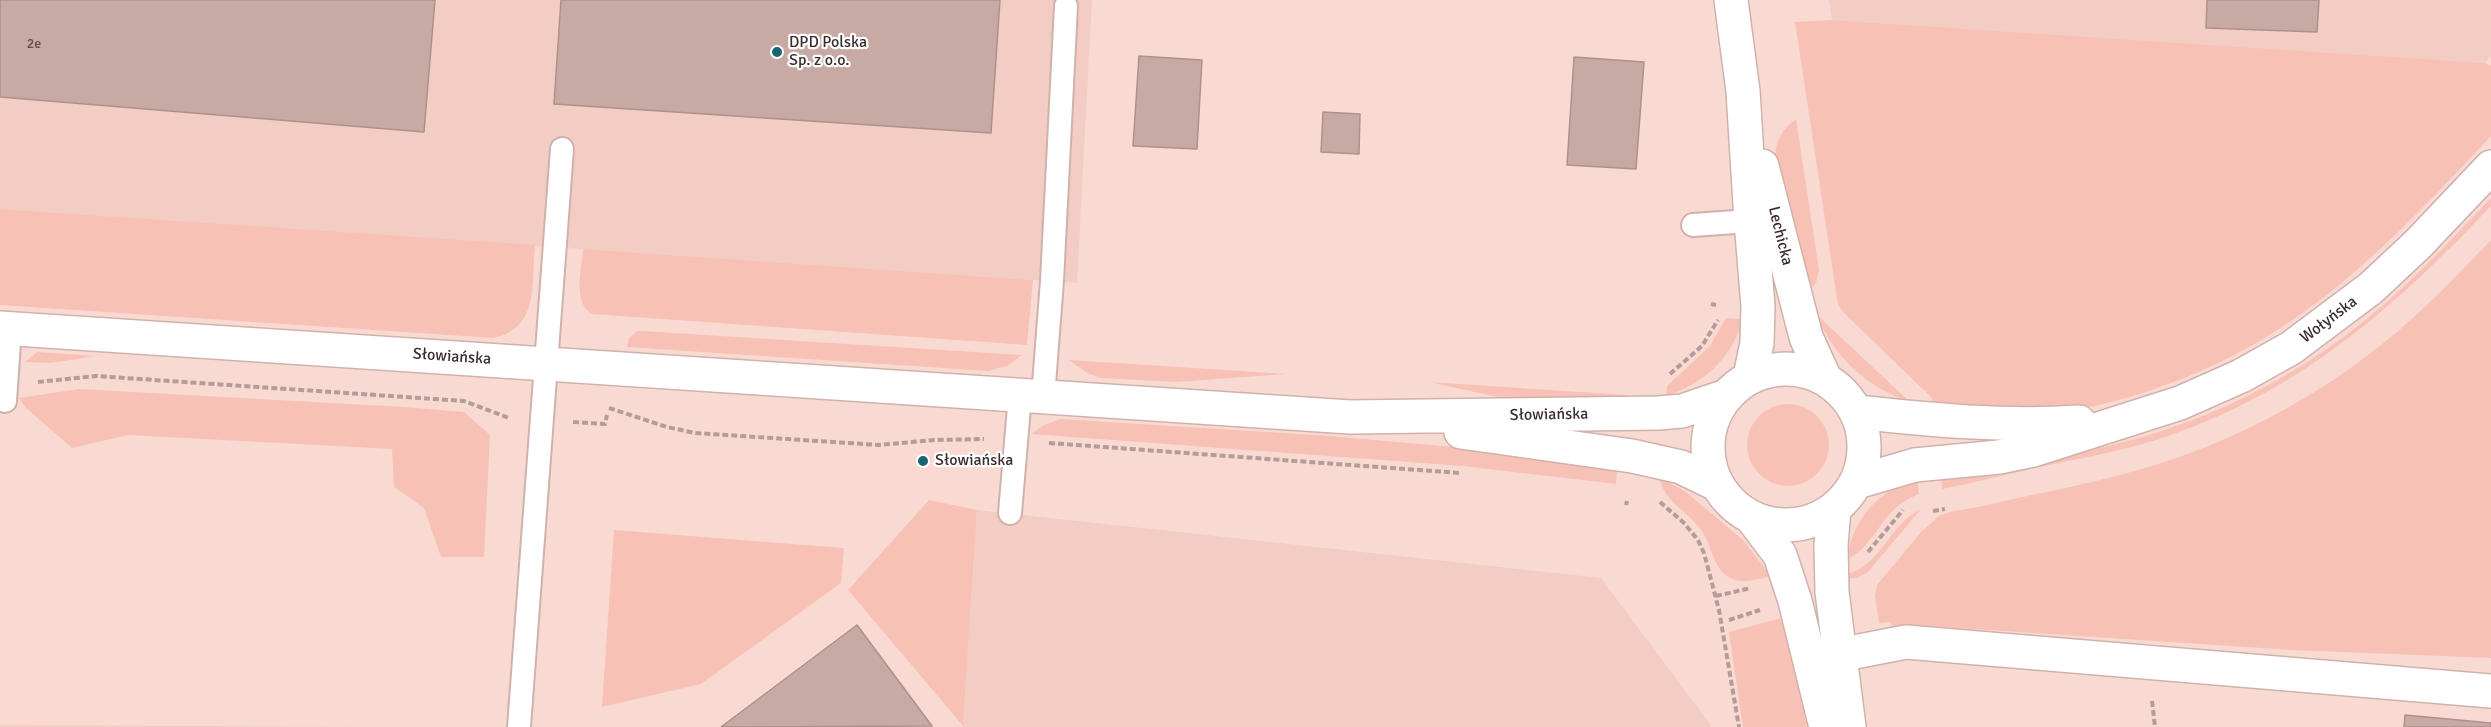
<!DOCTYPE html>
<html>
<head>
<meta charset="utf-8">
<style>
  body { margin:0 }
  canvas { display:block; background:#f9dad3 }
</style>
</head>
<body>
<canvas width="2491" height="727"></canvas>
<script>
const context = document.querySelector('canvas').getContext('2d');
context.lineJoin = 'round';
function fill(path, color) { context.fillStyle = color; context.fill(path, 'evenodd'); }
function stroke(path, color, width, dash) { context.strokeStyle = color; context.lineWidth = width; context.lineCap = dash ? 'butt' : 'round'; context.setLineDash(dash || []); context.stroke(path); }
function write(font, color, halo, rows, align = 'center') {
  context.font = font + ' Signika,sans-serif'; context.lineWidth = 4.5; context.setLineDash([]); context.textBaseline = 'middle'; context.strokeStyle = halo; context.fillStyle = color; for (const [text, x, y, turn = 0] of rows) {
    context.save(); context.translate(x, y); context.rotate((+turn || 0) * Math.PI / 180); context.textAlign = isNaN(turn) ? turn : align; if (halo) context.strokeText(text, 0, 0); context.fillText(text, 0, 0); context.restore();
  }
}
fill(new Path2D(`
  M 0,0 L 1092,0 L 1077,283 L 0,209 Z
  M 1829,0 L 2491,0 L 2491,56 L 2485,63 L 1832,20 Z
  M 977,510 L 1601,578 L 1710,724 L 1710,727 L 963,727 Z
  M 0,725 L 387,727 L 0,727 Z`), '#f3ccc4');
fill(new Path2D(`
  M 1832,20 L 2485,63 L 2491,66 L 2491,136 C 2391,243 2300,340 2157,388 C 2123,400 2087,410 2051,412 C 2012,414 1971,408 1932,406 L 1932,398 L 1843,312 L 1838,305 L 1795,22 Z
  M 1796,119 L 1819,270 L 1816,283 L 1808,292 L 1775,154 C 1777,138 1783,129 1796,119 Z
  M 2491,198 L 2491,206 C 2396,306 2302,390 2168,436 C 2125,451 2080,458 2035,468 C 2004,475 1973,483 1942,489 L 1941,474 C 2097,456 2222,429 2350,332 C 2402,293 2446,245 2491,198 Z
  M 0,209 L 535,245 C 531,283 540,329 493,338 L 0,305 Z
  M 2491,240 L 2491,658 L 2292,650 L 1927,626 L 1893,632 L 1891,622 L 1879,623 L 1875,595 L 1877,585 L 1921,532 L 1939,516 C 1953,510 1968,509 1983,506 C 2028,495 2075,487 2120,475 C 2222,449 2316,400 2397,332 C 2430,304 2460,272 2491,240 Z
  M 583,249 L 1033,280 L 1027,345 L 592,314 C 572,302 582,270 583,249 Z
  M 1816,314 L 1910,402 C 1865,386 1835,358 1816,314 Z
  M 1726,318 L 1743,319 C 1732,358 1704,384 1666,396 L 1667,386 L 1710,346 Z
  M 637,331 L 642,331 L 1022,355 L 1007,366 L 988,371 L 627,347 L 629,338 Z
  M 37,352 L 96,356 L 51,363 L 25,362 Z
  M 1069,360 L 1287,374 L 1176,382 L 1101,378 L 1087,373 Z
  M 1429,382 L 1626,395 L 1625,399 L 1507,399 Z
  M 79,389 L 405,407 L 464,412 L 490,435 L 484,557 L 441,557 L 424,508 L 394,487 L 392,449 L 128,435 L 72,448 L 26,408 L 19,398 Z
  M1747 445a41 41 0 1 1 82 0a41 41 0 1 1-82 0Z
  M 1061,419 L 1330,436 L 1465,448 L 1617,469 L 1616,484 L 1463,466 L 1031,434 L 1044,425 Z
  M 1659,477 L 1686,492 L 1743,540 L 1771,576 C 1758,579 1743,585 1730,578 C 1713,569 1712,546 1702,531 C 1688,511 1664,502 1659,477 Z
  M 1917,479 L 1919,494 C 1880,508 1878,545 1846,560 C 1854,519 1876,491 1917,479 Z
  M 929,500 L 977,510 L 963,726 L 848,590 Z
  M 1921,509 L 1868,572 L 1857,578 L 1844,578 L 1844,575 C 1881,567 1889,524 1921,509 Z
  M 614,530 L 844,548 L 841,583 L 701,684 L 602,707 Z
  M 1785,617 L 1807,727 L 1743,727 L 1729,632 Z`), '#f8c1b6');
const building = new Path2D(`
  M 0,0 L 435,0 L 424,132 L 0,97 Z
  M 561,0 L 1000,0 L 991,133 L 554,104 Z
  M 2207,0 L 2319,0 L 2317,32 L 2206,28 Z
  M 1139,56 L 1202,60 L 1197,149 L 1133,146 Z
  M 1574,57 L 1644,62 L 1636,169 L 1567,165 Z
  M 1323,112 L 1360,114 L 1359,154 L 1321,152 Z
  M 857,625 L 932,726 L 721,727 Z
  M 2405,715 L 2491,723 L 2491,727 L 2404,727 Z`);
fill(building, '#c8aaa4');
stroke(building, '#ae918b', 1.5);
const lane = new Path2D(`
  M 1693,225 L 1763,220
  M 1043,397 L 1052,281 L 1066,6
  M 5,401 L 10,328
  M 1010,513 L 1020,395
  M 519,727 L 562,149`);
const street = new Path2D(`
  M 1813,660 L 1906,642 L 2491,691`);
const secondary = new Path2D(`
  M 1731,0 L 1743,91 L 1751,221 L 1758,306 L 1757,343 L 1750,377
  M 1762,166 L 1806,337 L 1824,377
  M 0,328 L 1350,417 L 1658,413 L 1682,411 L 1726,396
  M1708 447a78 78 0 1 1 156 0a78 78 0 1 1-156 0Z
  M 1857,412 C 1932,420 2004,427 2079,422
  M 1461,432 L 1632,456 L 1681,467 L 1716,484
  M 1857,482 L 1915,465 L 1999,457 L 2033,450 L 2180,403 L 2241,376 L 2291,348 L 2371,288 L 2418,244 L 2491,167
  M 1834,509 L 1831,545 L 1832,592 L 1849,727
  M 1752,518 L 1780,555 L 1795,601 L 1826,727`);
stroke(lane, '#d0b2ac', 26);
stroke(street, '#d0b2ac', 36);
stroke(secondary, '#d0b2ac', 36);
stroke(new Path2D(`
  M 1711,304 L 1716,305
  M 1670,374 L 1702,346 L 1718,320
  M 38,382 L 96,376 L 464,401 L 509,418
  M 609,408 L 667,427 L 695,433 L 879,445 L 934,440 L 984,439
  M 573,422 L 605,424 L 607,415
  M 1049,443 L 1460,473
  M 1660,502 L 1684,523 L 1698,540 L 1704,553 L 1719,610 L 1739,727
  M 1626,505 L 1627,501
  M 1933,511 L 1945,509
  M 1868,552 L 1903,510
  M 1716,596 L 1751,588
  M 1729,620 L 1760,610
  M 2152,701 L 2155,727`), '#b49c97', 4, [6, 3]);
stroke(lane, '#fff', 22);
stroke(street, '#fff', 33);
stroke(secondary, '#fff', 33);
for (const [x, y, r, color] of [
  [777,52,6,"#1b6571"],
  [923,461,6,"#1b6571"]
]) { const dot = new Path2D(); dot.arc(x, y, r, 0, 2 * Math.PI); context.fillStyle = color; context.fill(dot); stroke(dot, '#fff', 2); }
write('14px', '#5e4d4a', null, [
  ["2e",34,44]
]);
write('16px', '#3a2e2c', '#fff', [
  ["DPD Polska",789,43],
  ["Sp. z o.o.",789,61],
  ["Słowiańska",935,461]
], 'left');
write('16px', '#3a2e2c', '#fff', [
  ["Lechicka",1780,236,76],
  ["Wołyńska",2329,320,-37],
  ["Słowiańska",452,357,4],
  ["Słowiańska",1549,415,-1]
]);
</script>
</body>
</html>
